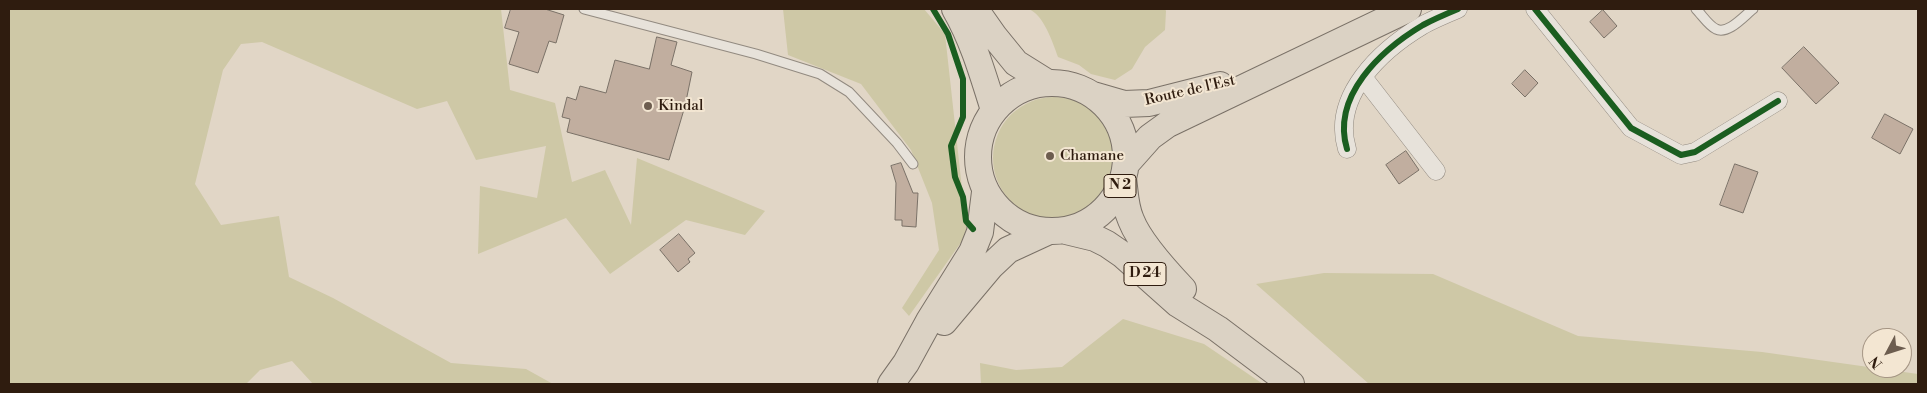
<!DOCTYPE html>
<html>
<head>
<meta charset="utf-8">
<style>
  body { margin:0 }
  #map { position:relative; width:1927px; height:393px; overflow:hidden; background:#e1d6c6; font-family:"Libre Bodoni",serif }
  canvas { display:block }
  .frame { position:absolute; inset:0; border:10px solid #2f1c0f; pointer-events:none }
  .north { position:absolute; left:1862px; top:328px; width:50px; height:50px; box-sizing:border-box; background:#f3e6d2; border:1px solid #a59584; border-radius:50%; rotate:230deg; font-size:14px; font-weight:700; line-height:20px; text-align:center; color:#2f1c0f }
  .north::after { content:''; display:block; margin:auto; width:18px; height:22px; background:#6d5d4f; clip-path:polygon(50% 0,100% 100%,50% 72%,0 100%) }
</style>
</head>
<body>
<div id="map">
<canvas width="1927" height="393"></canvas>
<div class="frame"></div>
<div class="north">N</div>
</div>
<script>
const context = document.querySelector('canvas').getContext('2d');
context.lineJoin = 'round';
function fill(path, color) { context.fillStyle = color; context.fill(path, 'evenodd'); }
function stroke(path, color, width, dash) { context.strokeStyle = color; context.lineWidth = width; context.lineCap = dash ? 'butt' : 'round'; context.setLineDash(dash || []); context.stroke(path); }
function write(font, color, halo, rows, align = 'center') {
  context.font = font + ' "Libre Bodoni",serif'; context.lineWidth = 4; context.setLineDash([]); context.textBaseline = 'middle'; context.strokeStyle = halo; context.fillStyle = color; for (const [text, x, y, turn = 0] of rows) {
    context.save(); context.translate(x, y); context.rotate((+turn || 0) * Math.PI / 180); context.textAlign = isNaN(turn) ? turn : align; if (halo) context.strokeText(text, 0, 0); context.fillText(text, 0, 0); context.restore();
  }
}
fill(new Path2D(`
  M 9,9 L 501,9 L 510,90 L 555,103 L 572,182 L 605,170 L 631,225 L 637,158 L 765,211 L 745,235 L 686,220 L 610,274 L 566,218 L 478,254 L 480,186 L 537,198 L 546,146 L 476,160 L 447,101 L 417,109 L 262,42 L 241,44 L 223,70 L 195,184 L 221,225 L 279,216 L 289,277 L 333,298 L 451,363 L 526,369 L 553,384 L 313,384 L 292,361 L 260,370 L 246,384 L 9,384 Z
  M 783,9 L 924,9 L 945,34 L 967,234 L 909,316 L 902,308 L 939,250 L 932,203 L 911,150 L 861,84 L 788,55 Z
  M 1028,9 L 1165,9 L 1166,11 L 1165,30 L 1145,47 L 1132,69 L 1115,80 L 1091,74 L 1079,65 L 1058,57 C 1053,43 1043,13 1028,9 Z
  M993 158a61 61 0 1 1 122 0a61 61 0 1 1-122 0Z
  M 1324,273 L 1433,274 L 1578,336 L 1762,352 L 1918,374 L 1918,384 L 1369,384 L 1256,284 Z
  M 1123,319 L 1204,344 L 1263,384 L 981,384 L 980,363 L 1016,370 L 1062,367 Z`), '#cec8a6');
const building = new Path2D(`
  M 511,9 L 545,9 L 564,15 L 556,43 L 549,41 L 538,73 L 509,64 L 519,32 L 505,28 Z
  M 1603,10 L 1617,26 L 1604,38 L 1590,22 Z
  M 657,37 L 677,42 L 671,65 L 692,72 L 685,106 L 669,160 L 567,132 L 570,119 L 562,117 L 567,97 L 576,100 L 580,86 L 606,93 L 615,60 L 649,69 Z
  M 1804,47 L 1839,83 L 1816,104 L 1782,68 Z
  M 1525,70 L 1538,83 L 1525,97 L 1512,84 Z
  M 1885,114 L 1913,129 L 1900,154 L 1872,138 Z
  M 1406,151 L 1419,170 L 1399,184 L 1386,165 Z
  M 901,163 L 913,193 L 918,193 L 916,227 L 902,226 L 902,220 L 895,220 L 896,183 L 891,166 Z
  M 1735,164 L 1758,172 L 1743,213 L 1720,205 Z
  M 679,234 L 695,253 L 688,259 L 690,262 L 678,272 L 660,250 Z`);
fill(building, '#c1ae9f');
stroke(building, '#7a7167', 1);
const lane = new Path2D(`
  M 584,9 L 756,54 L 820,74 L 849,92 L 897,143 L 913,164
  M 1696,9 C 1702,15 1709,26 1716,29 C 1728,35 1744,16 1753,9`);
const street = new Path2D(`
  M 1535,9 L 1631,128 L 1681,155 L 1695,152 L 1778,101
  M 1363,77 L 1436,171
  M 1347,149 C 1331,96 1381,50 1423,25 C 1434,19 1446,14 1458,9`);
const primary = new Path2D(`
  M 955,9 C 973,40 983,75 994,110
  M 975,9 L 994,36 L 1016,63 L 1048,83
  M978 157a74 74 0 1 1 148 0a74 74 0 1 1-148 0Z
  M 1093,95 L 1124,104 L 1149,103 L 1220,85
  M 1126,164 L 1150,137 L 1168,124 L 1408,9
  M 1123,178 C 1125,193 1125,207 1131,220 C 1140,243 1166,271 1183,289
  M 1066,231 L 1095,238 L 1107,244 L 1123,255 L 1178,304 L 1218,329 L 1291,384
  M 944,322 L 991,266 L 1008,250 L 1047,232
  M 891,384 L 906,363 L 929,321 L 972,252 L 980,232 L 985,192`);
stroke(lane, '#928a80', 11);
stroke(street, '#928a80', 19);
stroke(primary, '#7a7167', 28);
stroke(lane, '#e7e2da', 9);
stroke(street, '#e7e2da', 18);
stroke(primary, '#dbd2c4', 26);
stroke(new Path2D(`
  M 933,9 L 948,34 L 963,79 L 963,117 L 951,146 L 955,177 L 963,197 L 966,221 L 973,229
  M 1535,9 L 1631,128 L 1681,155 L 1695,152 L 1778,101
  M 1347,149 C 1331,96 1381,50 1423,25 C 1434,19 1446,14 1458,9`), '#1b5e20', 6);
for (const [x, y, r, color] of [
  [648,106,5,"#6d5d4f"],
  [1050,156,5,"#6d5d4f"]
]) { const dot = new Path2D(); dot.arc(x, y, r, 0, 2 * Math.PI); context.fillStyle = color; context.fill(dot); stroke(dot, '#f3e6d2', 2); }
for (const [x, y, w] of [
  [1120,186,32],
  [1145,274,42]
]) { const box = new Path2D(); box.roundRect(x - w / 2, y - 11.5, w, 23, 4); context.fillStyle = '#f3e6d2'; context.fill(box); stroke(box, '#2f1c0f', 1); }
write('bold 14px', '#2f1c0f', null, [
  ["N 2",1120,186],
  ["D 24",1145,274]
]);
write('15px', '#2f1c0f', '#f3e6d2', [
  ["Route de l'Est",1190,91,-13]
]);
write('15px', '#2f1c0f', '#f3e6d2', [
  ["Kindal",658,106],
  ["Chamane",1060,156]
], 'left');
</script>
</body>
</html>
